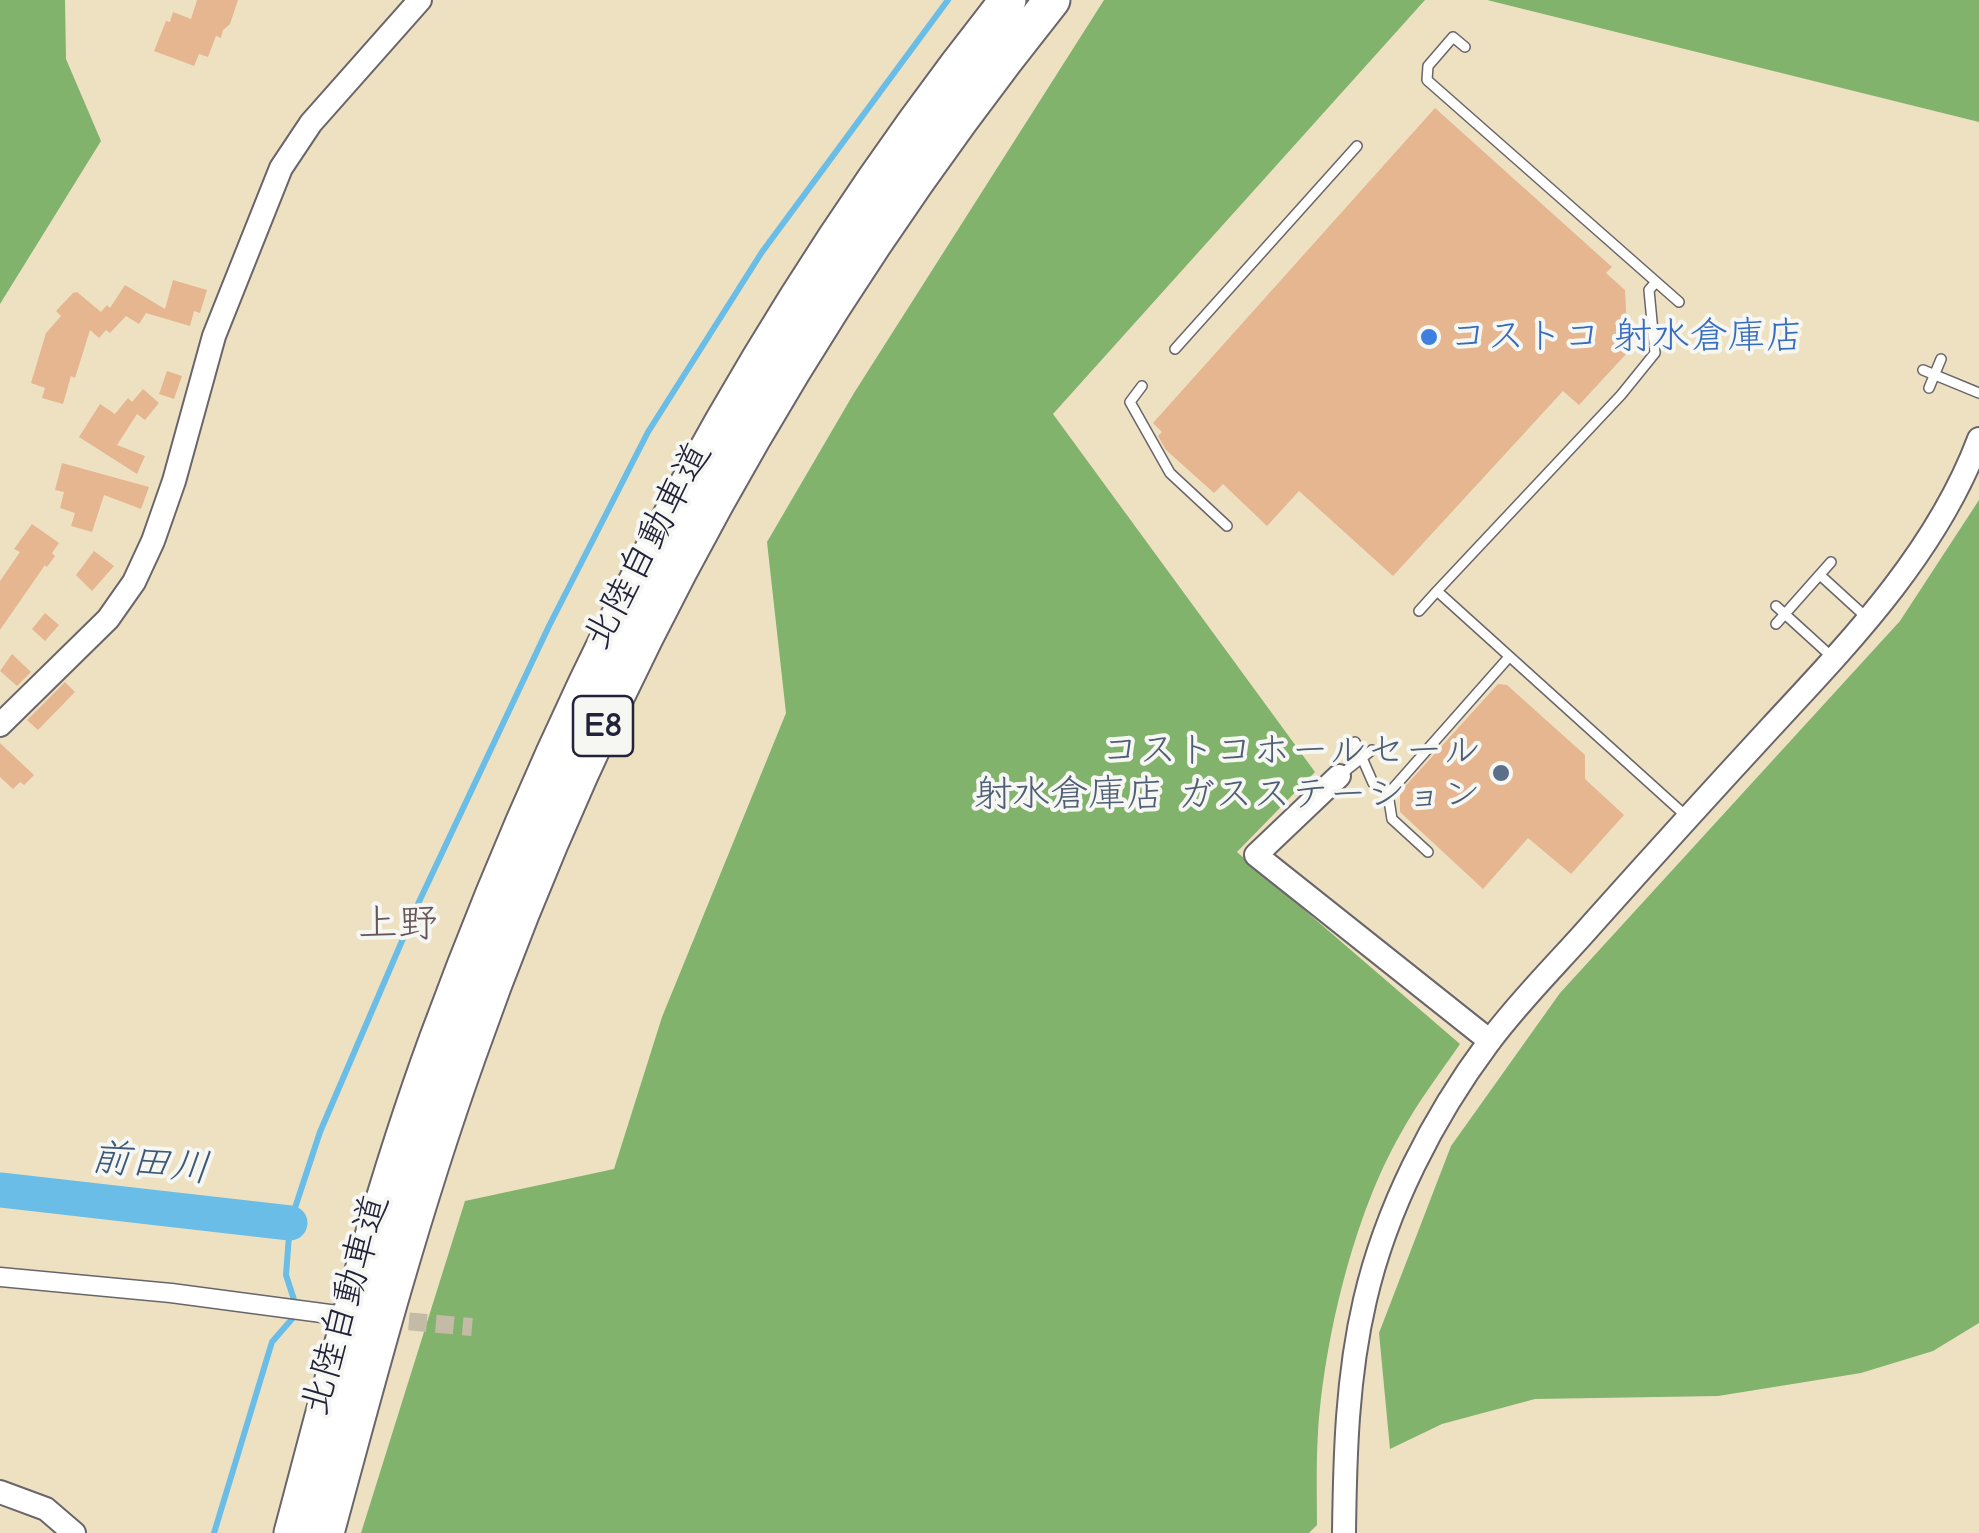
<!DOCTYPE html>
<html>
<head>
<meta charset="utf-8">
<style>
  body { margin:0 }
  canvas { display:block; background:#ede1c2 }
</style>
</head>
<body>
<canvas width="1979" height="1533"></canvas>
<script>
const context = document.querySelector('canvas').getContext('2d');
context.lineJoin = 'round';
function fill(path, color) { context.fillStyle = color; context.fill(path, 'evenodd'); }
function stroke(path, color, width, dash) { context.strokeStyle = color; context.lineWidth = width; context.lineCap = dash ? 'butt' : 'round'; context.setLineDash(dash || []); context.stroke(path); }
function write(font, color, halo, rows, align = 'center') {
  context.font = font + ' "Comic Neue","Klee One",sans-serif'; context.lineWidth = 8; context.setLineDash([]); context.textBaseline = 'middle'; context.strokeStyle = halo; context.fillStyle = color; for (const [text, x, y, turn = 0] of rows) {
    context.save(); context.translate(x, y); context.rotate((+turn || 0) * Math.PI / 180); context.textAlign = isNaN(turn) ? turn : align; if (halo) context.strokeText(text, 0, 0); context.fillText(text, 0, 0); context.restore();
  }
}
fill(new Path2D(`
  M 0,0 L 65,0 L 66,59 L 101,141 L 0,304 Z
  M 1104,0 L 1425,0 L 1053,414 L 1315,772 L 1237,852 L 1460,1044 C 1440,1073 1418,1102 1401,1133 C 1354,1214 1324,1340 1318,1433 C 1316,1464 1317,1495 1317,1525 L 1309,1533 L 361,1533 L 465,1201 L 614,1169 L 662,1017 L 786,713 L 767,542 L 854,393 Z
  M 1487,0 L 1979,0 L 1979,122 Z
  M 1979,500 L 1979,1323 L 1933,1351 L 1861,1373 L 1718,1396 L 1535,1399 L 1442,1424 L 1390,1449 L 1379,1333 L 1451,1146 L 1560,993 L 1900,621 Z`), '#82b36d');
stroke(new Path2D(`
  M 214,1533 L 272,1342 L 298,1312 L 286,1275 L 290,1223 L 320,1132 L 417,906 L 549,626 L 648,432 L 762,252 L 948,0`), '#69bde6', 6);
stroke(new Path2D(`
  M 0,1190 L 290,1223`), '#69bde6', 35);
fill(new Path2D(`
  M 197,0 L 238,0 L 230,24 L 223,30 L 221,38 L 216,36 L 208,57 L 199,54 L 194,66 L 154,51 L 166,21 L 170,22 L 173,12 L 191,19 Z
  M 1435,108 L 1612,267 L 1606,273 L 1625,290 L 1628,352 L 1579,405 L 1563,391 L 1393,576 L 1299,491 L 1267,526 L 1223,484 L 1214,493 L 1166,450 L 1158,436 L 1162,432 L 1153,423 Z
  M 173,280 L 207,290 L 200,313 L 194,311 L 190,326 L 146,313 L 139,324 L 126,316 L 110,333 L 106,330 L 99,338 L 90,330 L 75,378 L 71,376 L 63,404 L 42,398 L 45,388 L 31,383 L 46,333 L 61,316 L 56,311 L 73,293 L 77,292 L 101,312 L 107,305 L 110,308 L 125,285 L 165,309 Z
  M 167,371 L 182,376 L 174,399 L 159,394 Z
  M 143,389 L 159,403 L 145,420 L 137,414 L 117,445 L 145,456 L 137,474 L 79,437 L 100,404 L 115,414 L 128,398 L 132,402 Z
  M 62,463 L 149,487 L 141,509 L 104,495 L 92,532 L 71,526 L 75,513 L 60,508 L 64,492 L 55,490 Z
  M 32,524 L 59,543 L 52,553 L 55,556 L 47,567 L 45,565 L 0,630 L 0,581 L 20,552 L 14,549 Z
  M 94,551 L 114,566 L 92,591 L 76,575 Z
  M 45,613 L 59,625 L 45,641 L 32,629 Z
  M 12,654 L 31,672 L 17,686 L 0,671 Z
  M 65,682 L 75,692 L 38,730 L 27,720 Z
  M 1498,684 L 1507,685 L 1585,755 L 1585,779 L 1624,815 L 1571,874 L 1528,838 L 1483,889 L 1400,812 L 1400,792 Z
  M 0,743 L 34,775 L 24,785 L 20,782 L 13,789 L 0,777 Z`), '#e5b690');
stroke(new Path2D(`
  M 382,1319 L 472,1327`), '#c4bba7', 18, [18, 9]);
const service = new Path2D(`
  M 1465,47 L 1453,37 L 1428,66 L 1427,80 L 1679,302
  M 1656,282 L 1649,290 L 1655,353 L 1621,395 L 1437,591 L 1685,815
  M 1175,349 L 1357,146
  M 1923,370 L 1979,393
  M 1142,386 L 1130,402 L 1170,473 L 1227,526
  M 1929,388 L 1941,359
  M 1820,575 L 1866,617
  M 1776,606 L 1832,657
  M 1419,611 L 1437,591
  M 1776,624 L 1831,562
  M 1355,742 L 1373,783 L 1388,794 L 1509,657
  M 1339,776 L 1372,750
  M 1388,794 L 1392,819 L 1428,852`);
const minor = new Path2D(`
  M 0,1277 L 171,1293 L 337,1315`);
const tertiary = new Path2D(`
  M 0,725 L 108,619 L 134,582 L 153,541 L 174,481 L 214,336 L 281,168 L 311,123 L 420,0
  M 1339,776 L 1256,855 L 1490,1041
  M 0,1492 L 46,1509 L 74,1533
  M 1344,1533 C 1345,1454 1347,1377 1365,1300 C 1386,1209 1433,1117 1489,1042 C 1520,1000 1559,962 1594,922 C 1653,856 1712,791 1772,726 C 1852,640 1937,551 1979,439`);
const motorway = new Path2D(`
  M 292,1533 C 336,1368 378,1201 437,1040 C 574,668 761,310 1008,0
  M 326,1533 C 369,1373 412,1212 468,1055 C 602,675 800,315 1052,0`);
stroke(service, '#69656a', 12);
stroke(minor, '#69656a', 21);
stroke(tertiary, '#69656a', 26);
stroke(motorway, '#69656a', 39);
stroke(service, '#fff', 9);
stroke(minor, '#fff', 18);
stroke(tertiary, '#fff', 22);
stroke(motorway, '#fff', 35);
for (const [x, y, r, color] of [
  [1429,337,10,"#3f7fe0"],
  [1501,773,10,"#5c6f8a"]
]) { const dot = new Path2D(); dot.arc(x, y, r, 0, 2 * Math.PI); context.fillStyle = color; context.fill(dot); stroke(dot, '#f6f6f2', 4); }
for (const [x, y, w] of [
  [603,726,60]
]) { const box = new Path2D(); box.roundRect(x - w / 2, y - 30, w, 60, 8); context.fillStyle = '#f6f6f2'; context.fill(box); stroke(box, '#22223b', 2.5); }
write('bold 35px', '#22223b', null, [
  ["E8",603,726]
]);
write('38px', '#366cbe', '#f6f6f2', [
  ["コストコ 射水倉庫店",1449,337]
], 'left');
write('38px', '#22223b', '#f6f6f2', [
  ["北陸自動車道",648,546,-62],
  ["北陸自動車道",346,1305,-74]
]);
write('38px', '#4e5e75', '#f6f6f2', [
  ["コストコホールセール",1481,751],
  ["射水倉庫店 ガスステーション",1481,795]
], 'right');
write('40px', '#665659', '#f6f6f2', [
  ["上野",398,925]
]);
write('italic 40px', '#3b5877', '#f6f6f2', [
  ["前田川",150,1164,6]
]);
</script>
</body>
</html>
